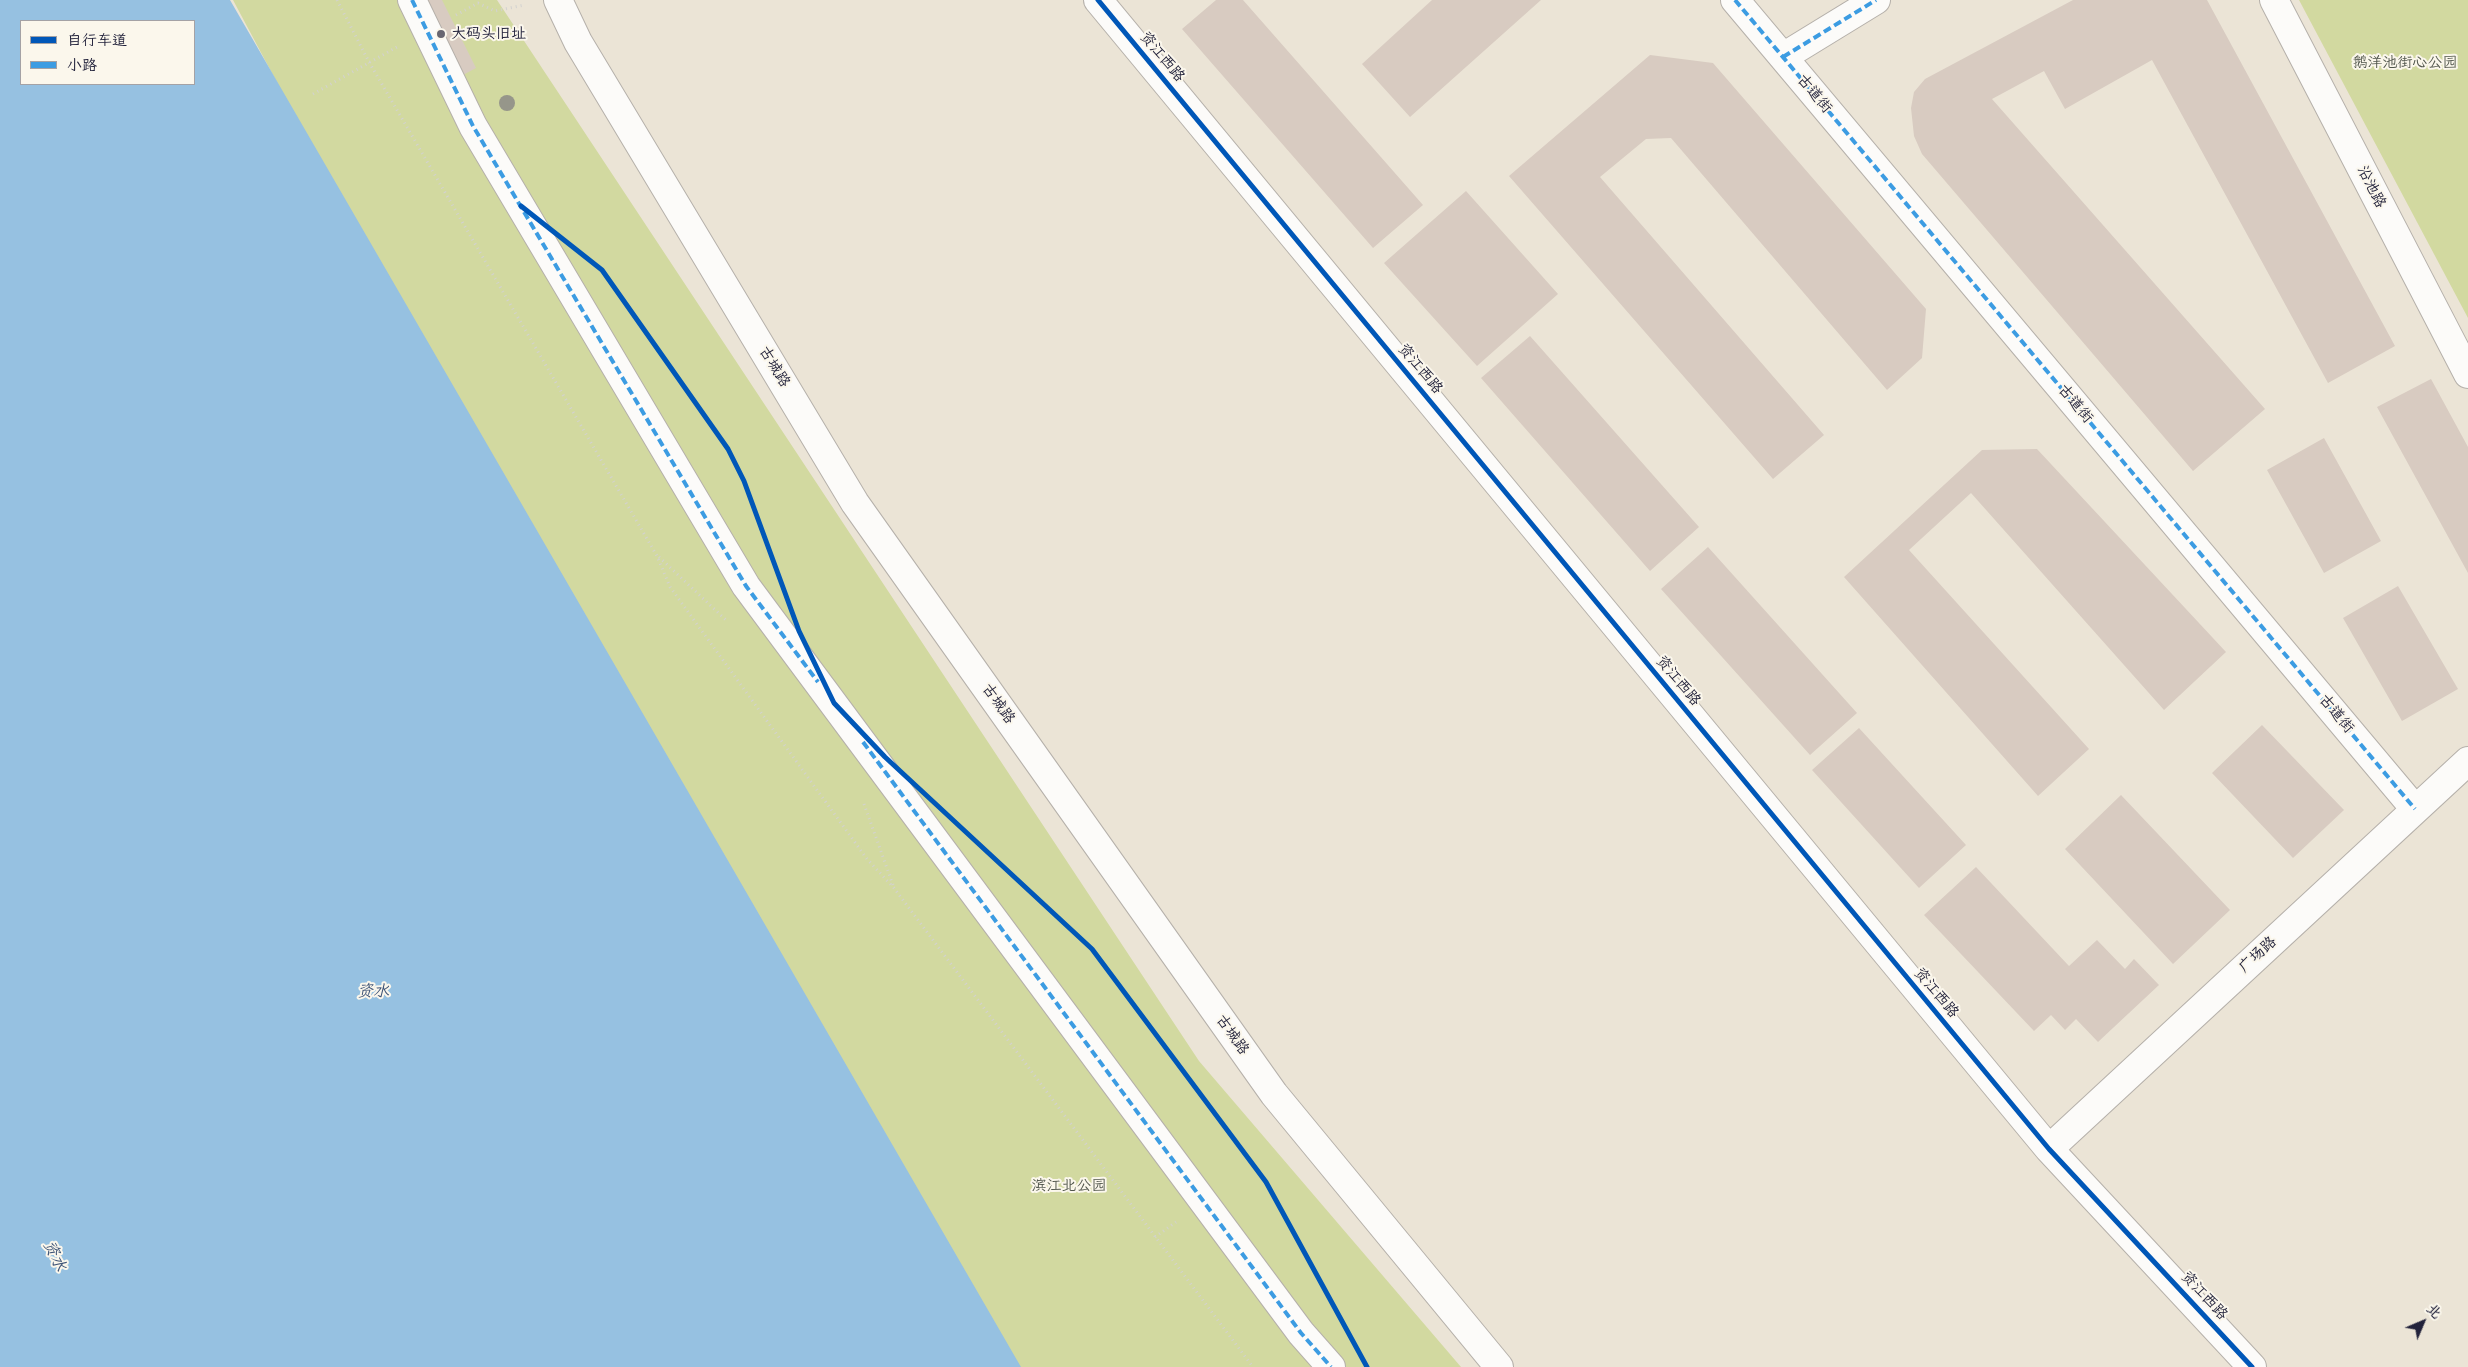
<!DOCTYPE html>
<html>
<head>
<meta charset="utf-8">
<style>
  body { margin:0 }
  #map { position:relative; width:2468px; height:1367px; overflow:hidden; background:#ebe4d6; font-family:Sriracha,"LXGW WenKai TC",sans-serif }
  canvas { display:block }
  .legend { position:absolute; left:20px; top:20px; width:175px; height:65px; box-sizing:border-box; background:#fbf7ec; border:1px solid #a4a2a5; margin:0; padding:6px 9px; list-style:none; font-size:15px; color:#22223b }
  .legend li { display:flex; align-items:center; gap:10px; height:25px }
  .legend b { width:25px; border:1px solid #a4a2a5 }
  .north { position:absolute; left:2398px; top:1297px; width:50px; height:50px; -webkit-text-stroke:4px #fbf7ec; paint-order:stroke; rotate:45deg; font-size:14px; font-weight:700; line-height:20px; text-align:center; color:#22223b }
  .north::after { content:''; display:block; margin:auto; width:18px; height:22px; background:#22223b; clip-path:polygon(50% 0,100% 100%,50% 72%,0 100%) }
</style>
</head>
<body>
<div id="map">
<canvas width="2468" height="1367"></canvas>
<ul class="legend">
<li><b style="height:6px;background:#0057b8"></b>自行车道</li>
<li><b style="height:6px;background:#3c9ce2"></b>小路</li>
</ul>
<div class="north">北</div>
</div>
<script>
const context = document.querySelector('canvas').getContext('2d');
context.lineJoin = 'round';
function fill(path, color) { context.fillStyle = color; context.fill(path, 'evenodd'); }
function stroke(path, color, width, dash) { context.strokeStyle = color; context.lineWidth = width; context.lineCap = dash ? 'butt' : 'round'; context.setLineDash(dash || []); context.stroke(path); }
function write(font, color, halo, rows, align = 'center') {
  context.font = font + ' Sriracha,"LXGW WenKai TC",sans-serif'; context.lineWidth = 4; context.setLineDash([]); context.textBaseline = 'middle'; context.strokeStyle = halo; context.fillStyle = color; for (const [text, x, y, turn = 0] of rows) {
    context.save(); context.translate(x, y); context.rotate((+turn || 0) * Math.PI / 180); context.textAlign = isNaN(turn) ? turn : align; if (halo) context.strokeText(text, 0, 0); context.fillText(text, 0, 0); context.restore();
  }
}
fill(new Path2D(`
  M 233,0 L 497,0 L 1199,1061 L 1461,1367 L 961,1367 Z
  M 2299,0 L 2468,0 L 2468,318 Z`), '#d2d9a0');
fill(new Path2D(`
  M 0,0 L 230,0 L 1021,1367 L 0,1367 ZM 21,21 L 194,21 L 194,84 L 21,84 Z`), '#96c1e1');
fill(new Path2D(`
  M 407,0 L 442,0 L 476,68 L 448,83 Z
  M 1216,0 L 1243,0 L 1423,205 L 1373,248 L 1182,29 Z
  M 1432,0 L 1541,0 L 1410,117 L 1362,64 Z
  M 2073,0 L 2207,0 L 2395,346 L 2328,383 L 2152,60 L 2065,109 L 2044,71 L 1992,99 L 2265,409 L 2193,471 L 1922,154 L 1914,136 L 1911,108 L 1914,92 L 1925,79 Z
  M 1650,55 L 1713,63 L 1926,309 L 1922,358 L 1887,390 L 1671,138 L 1646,139 L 1600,177 L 1824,435 L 1773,479 L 1509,176 Z
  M 1466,191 L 1558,294 L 1477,366 L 1384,263 Z
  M 1530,336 L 1699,527 L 1650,571 L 1481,378 Z
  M 2431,379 L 2468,447 L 2468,573 L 2377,407 Z
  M 2324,438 L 2381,541 L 2324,573 L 2267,470 Z
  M 2037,449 L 2226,652 L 2164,710 L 1971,493 L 1909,550 L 2089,749 L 2038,796 L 1844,577 L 1982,450 Z
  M 1708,547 L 1857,713 L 1810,755 L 1661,589 Z
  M 2398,586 L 2458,689 L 2402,721 L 2343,618 Z
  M 2262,725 L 2344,810 L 2293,858 L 2212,773 Z
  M 1859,728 L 1966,845 L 1919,888 L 1812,770 Z
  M 2121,795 L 2230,910 L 2173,964 L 2065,849 Z
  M 1976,867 L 2069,966 L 2097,940 L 2125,969 L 2134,959 L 2159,985 L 2098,1042 L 2076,1019 L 2065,1030 L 2051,1015 L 2034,1031 L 1924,915 Z`), '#d8cbc1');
const pedestrian = new Path2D(`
  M 412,0 L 473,126 L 746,586 L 1301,1333 L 1331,1367
  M 1735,0 L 2415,809
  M 1783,57 L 1876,0`);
const tertiary = new Path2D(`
  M 558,0 L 578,42 L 855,503 L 1274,1094 L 1499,1367
  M 1098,0 L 2049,1149 L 2252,1367
  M 2274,0 L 2468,374
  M 2049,1149 L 2468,761`);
stroke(pedestrian, '#b5b0aa', 30);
stroke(tertiary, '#b5b0aa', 30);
stroke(new Path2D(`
  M 337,0 L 369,62 L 657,556 L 670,587 L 867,859 L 894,888 L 1253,1367
  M 456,15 L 478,3 L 495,11 L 524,5
  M 313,94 L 397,47
  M 659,557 L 727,621
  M 864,804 L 893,885
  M 1155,1237 L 1176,1222`), '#d3d2d0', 3, [1, 4]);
stroke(pedestrian, '#fcfbf9', 28);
stroke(tertiary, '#fcfbf9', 28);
stroke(new Path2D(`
  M 412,0 L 473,126 L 746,586 L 818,682
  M 1735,0 L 2415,809
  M 1783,57 L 1876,0
  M 863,742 L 1301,1333 L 1331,1367`), '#3c9ce2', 4, [8, 4]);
stroke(new Path2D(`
  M 1098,0 L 2049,1149 L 2252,1367
  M 521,206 L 602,270 L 728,449 L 744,481 L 799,631 L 834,703 L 885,757 L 1092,949 L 1266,1182 L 1367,1367`), '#0057b8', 5);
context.fillStyle = '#96968a';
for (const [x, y] of [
  [507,103]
]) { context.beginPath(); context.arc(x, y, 8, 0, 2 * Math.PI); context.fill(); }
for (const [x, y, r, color] of [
  [441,34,5,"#686671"]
]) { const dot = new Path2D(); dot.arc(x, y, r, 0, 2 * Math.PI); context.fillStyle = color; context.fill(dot); stroke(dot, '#fbf7ec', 2); }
write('15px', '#22223b', '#fbf7ec', [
  ["大码头旧址",451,34]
], 'left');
write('15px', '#22223b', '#fbf7ec', [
  ["资江西路",1162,57,50],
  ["古道街",1814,94,50],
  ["沿池路",2371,187,63],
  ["古城路",774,367,59],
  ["资江西路",1420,369,50],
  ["古道街",2075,404,50],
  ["资江西路",1678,681,50],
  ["古城路",998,704,55],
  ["古道街",2336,714,50],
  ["广场路",2258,955,-43],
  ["资江西路",1936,993,50],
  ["古城路",1232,1035,55],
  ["资江西路",2204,1296,47]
]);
write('15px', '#51564c', '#fbf7ec', [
  ["鹅洋池街心公园",2405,63],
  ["滨江北公园",1069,1186]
]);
write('italic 16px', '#3e5477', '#fbf7ec', [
  ["资水",373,992],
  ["资水",54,1256,64]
]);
</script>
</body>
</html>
